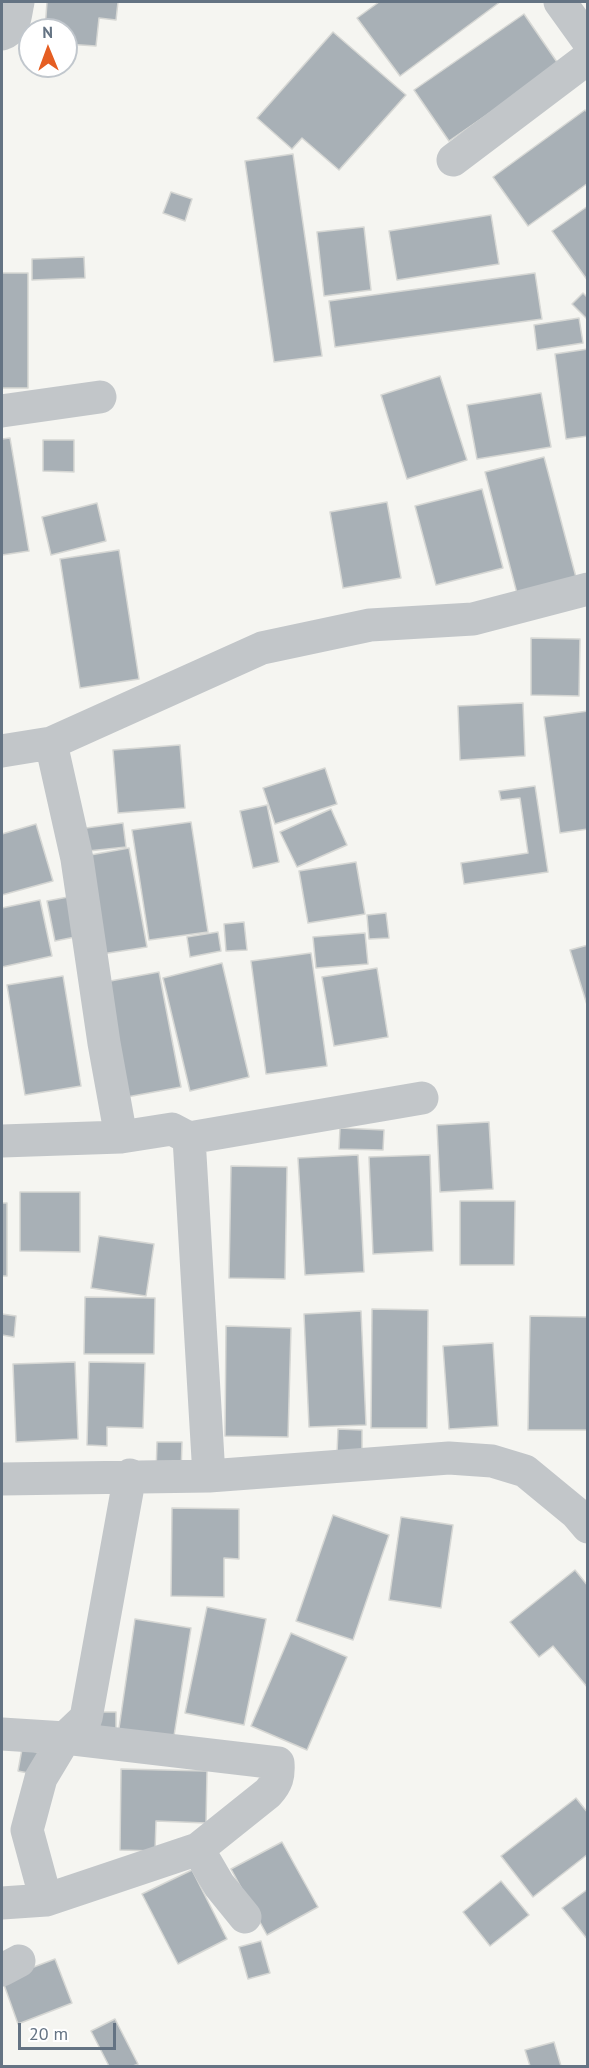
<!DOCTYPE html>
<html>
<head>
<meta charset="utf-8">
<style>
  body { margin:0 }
  #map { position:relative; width:589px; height:2068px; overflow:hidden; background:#f5f5f1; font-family:"PT Sans",sans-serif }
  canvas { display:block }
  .frame { position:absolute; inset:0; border:3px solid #647383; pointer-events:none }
  .north { position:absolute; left:18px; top:18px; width:60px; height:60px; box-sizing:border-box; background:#fff; border:2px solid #c1c7cd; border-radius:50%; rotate:359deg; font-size:16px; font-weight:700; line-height:24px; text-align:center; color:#647383 }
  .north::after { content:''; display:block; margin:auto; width:21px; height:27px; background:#e55e22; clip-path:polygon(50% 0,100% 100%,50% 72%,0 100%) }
  .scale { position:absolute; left:18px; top:2023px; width:98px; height:27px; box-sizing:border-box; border:3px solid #647383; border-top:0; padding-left:8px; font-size:18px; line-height:21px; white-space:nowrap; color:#647383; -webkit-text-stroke:4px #fff; paint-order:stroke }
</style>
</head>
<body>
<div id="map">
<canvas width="589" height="2068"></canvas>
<div class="frame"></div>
<div class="north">N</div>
<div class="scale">20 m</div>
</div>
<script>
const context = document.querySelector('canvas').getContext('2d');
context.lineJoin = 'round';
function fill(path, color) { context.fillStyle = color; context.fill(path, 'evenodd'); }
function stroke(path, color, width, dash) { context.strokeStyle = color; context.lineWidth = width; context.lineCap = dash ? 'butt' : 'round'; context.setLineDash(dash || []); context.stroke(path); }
const building = new Path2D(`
  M 47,2 L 118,2 L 116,20 L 99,18 L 96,46 L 66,44 L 66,30 L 45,30 Z
  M 379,2 L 500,2 L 400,76 L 357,18 Z
  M 524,14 L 559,65 L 449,141 L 414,90 Z
  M 333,32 L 406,95 L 339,170 L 302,138 L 292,149 L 257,118 Z
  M 585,110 L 588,113 L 588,183 L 528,226 L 493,177 Z
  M 293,154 L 322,356 L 274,362 L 245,161 Z
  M 171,192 L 192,199 L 185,221 L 163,213 Z
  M 588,206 L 588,281 L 552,231 Z
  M 491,215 L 499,264 L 397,280 L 389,231 Z
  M 364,227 L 371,290 L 324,296 L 317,232 Z
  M 84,257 L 85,278 L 32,280 L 32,259 Z
  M 2,273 L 28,273 L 28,388 L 2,388 Z
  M 535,273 L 542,319 L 335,347 L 329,301 Z
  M 583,293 L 588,298 L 588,320 L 572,304 Z
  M 579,318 L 583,343 L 537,350 L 534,325 Z
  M 588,349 L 588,436 L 566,439 L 555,354 Z
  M 440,376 L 467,460 L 407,479 L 381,395 Z
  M 541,393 L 551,447 L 477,459 L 467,405 Z
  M 10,438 L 29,551 L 2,555 L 2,439 Z
  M 43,440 L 74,440 L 74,472 L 43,471 Z
  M 544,457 L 577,581 L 518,597 L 485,472 Z
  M 482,489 L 503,568 L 436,585 L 415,506 Z
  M 387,502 L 401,578 L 343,588 L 330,512 Z
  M 97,503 L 106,541 L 51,555 L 42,517 Z
  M 119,550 L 139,679 L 80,688 L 60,559 Z
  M 531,638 L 580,639 L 579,696 L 531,695 Z
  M 523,703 L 525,756 L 460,760 L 458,706 Z
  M 588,711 L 588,829 L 560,833 L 544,717 Z
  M 180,745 L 185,808 L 118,813 L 113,750 Z
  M 325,768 L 337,804 L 275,824 L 263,788 Z
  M 535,786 L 548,872 L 464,884 L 461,863 L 528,853 L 520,798 L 501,800 L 499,791 Z
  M 267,805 L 279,862 L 253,868 L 240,811 Z
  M 331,809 L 347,845 L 297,867 L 280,832 Z
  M 191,822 L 208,932 L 149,940 L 132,830 Z
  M 123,823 L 126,847 L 88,851 L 86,828 Z
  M 36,824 L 53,881 L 2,895 L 2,834 Z
  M 129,848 L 147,947 L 102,954 L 85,856 Z
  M 356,862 L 365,914 L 308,923 L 299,871 Z
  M 68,897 L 75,937 L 55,941 L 47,901 Z
  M 40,900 L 52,956 L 2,967 L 2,908 Z
  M 386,913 L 389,938 L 369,939 L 367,915 Z
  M 244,922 L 247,950 L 226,951 L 224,924 Z
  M 218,932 L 221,951 L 190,957 L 187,937 Z
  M 365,933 L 368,964 L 316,968 L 313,937 Z
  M 588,945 L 588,1008 L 570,950 Z
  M 311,953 L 327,1066 L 266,1074 L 251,961 Z
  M 222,963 L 249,1077 L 190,1091 L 163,978 Z
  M 377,968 L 388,1037 L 334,1046 L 322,977 Z
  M 159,972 L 181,1087 L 127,1097 L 105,982 Z
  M 63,976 L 81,1086 L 25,1095 L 7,985 Z
  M 489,1122 L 493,1189 L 440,1192 L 437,1125 Z
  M 340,1128 L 384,1130 L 383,1150 L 339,1149 Z
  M 358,1155 L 364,1272 L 305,1275 L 298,1158 Z
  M 430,1155 L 433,1251 L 373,1254 L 369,1157 Z
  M 231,1166 L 287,1167 L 285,1279 L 229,1278 Z
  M 20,1192 L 80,1192 L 80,1252 L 20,1251 Z
  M 460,1201 L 515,1201 L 514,1265 L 460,1265 Z
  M 2,1203 L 7,1203 L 7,1276 L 2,1276 Z
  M 99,1236 L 154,1244 L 146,1296 L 91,1288 Z
  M 85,1297 L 155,1298 L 154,1354 L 84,1354 Z
  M 372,1309 L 428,1310 L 427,1428 L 371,1428 Z
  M 361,1311 L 366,1425 L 309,1427 L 304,1314 Z
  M 2,1314 L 16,1316 L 14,1337 L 2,1335 Z
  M 530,1316 L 588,1317 L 588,1430 L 528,1430 Z
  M 226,1326 L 291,1328 L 288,1437 L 225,1436 Z
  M 493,1343 L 498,1426 L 449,1429 L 443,1346 Z
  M 75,1362 L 78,1439 L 16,1442 L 13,1364 Z
  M 89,1362 L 145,1363 L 143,1428 L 107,1427 L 107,1446 L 87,1445 Z
  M 338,1429 L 362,1430 L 362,1454 L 337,1454 Z
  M 157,1442 L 182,1442 L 181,1475 L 156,1474 Z
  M 172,1508 L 239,1509 L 239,1559 L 224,1558 L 224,1597 L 171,1596 Z
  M 333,1515 L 389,1535 L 353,1640 L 296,1621 Z
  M 401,1517 L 453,1525 L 441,1608 L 389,1600 Z
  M 575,1570 L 588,1586 L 588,1688 L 553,1646 L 539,1657 L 510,1622 Z
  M 207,1607 L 266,1619 L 244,1725 L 185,1713 Z
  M 135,1619 L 191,1628 L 173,1742 L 118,1735 Z
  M 291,1633 L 347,1657 L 307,1750 L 251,1726 Z
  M 96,1712 L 116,1712 L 116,1732 L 96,1733 Z
  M 22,1749 L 42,1753 L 38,1775 L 18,1771 Z
  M 121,1769 L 207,1771 L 206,1823 L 156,1821 L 155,1851 L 120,1850 Z
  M 576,1798 L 588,1813 L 588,1854 L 533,1897 L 501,1856 Z
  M 282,1842 L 318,1907 L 267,1935 L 231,1869 Z
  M 192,1870 L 227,1939 L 178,1964 L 142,1894 Z
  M 501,1881 L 529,1915 L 490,1946 L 463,1912 Z
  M 588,1889 L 588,1940 L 562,1908 Z
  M 261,1941 L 270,1973 L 248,1979 L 239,1947 Z
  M 55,1959 L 72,2003 L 18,2024 L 2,1979 Z
  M 115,2019 L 138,2064 L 133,2066 L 109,2066 L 91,2031 Z
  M 554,2042 L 561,2066 L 530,2066 L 525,2050 Z`);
fill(building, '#a8b0b6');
stroke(building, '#d6d7d4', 1.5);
stroke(new Path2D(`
  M 560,2 L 588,41
  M 2,34 C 16,29 15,15 18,2
  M 453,160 L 588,58
  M 2,411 L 100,397
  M 51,743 L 77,859 L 104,1043 L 121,1137
  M 2,751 L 51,743 L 262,648 L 370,625 L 473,619 L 588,589
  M 189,1138 L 209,1476
  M 2,1141 L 121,1137 L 172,1129 L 189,1138 L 422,1098
  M 2,1479 L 209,1476 L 449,1458 L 492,1461 L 525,1471 L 576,1513 L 588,1527
  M 2,1734 L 65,1738 L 278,1763 C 279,1776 277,1783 268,1793 L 198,1849
  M 46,1900 L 27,1830 L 41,1778 L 65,1738 L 86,1718 L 130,1475
  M 2,1903 L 46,1900 L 198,1849 L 219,1885 L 245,1917
  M 2,1970 L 19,1961`), '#c2c6c9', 33);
</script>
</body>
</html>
